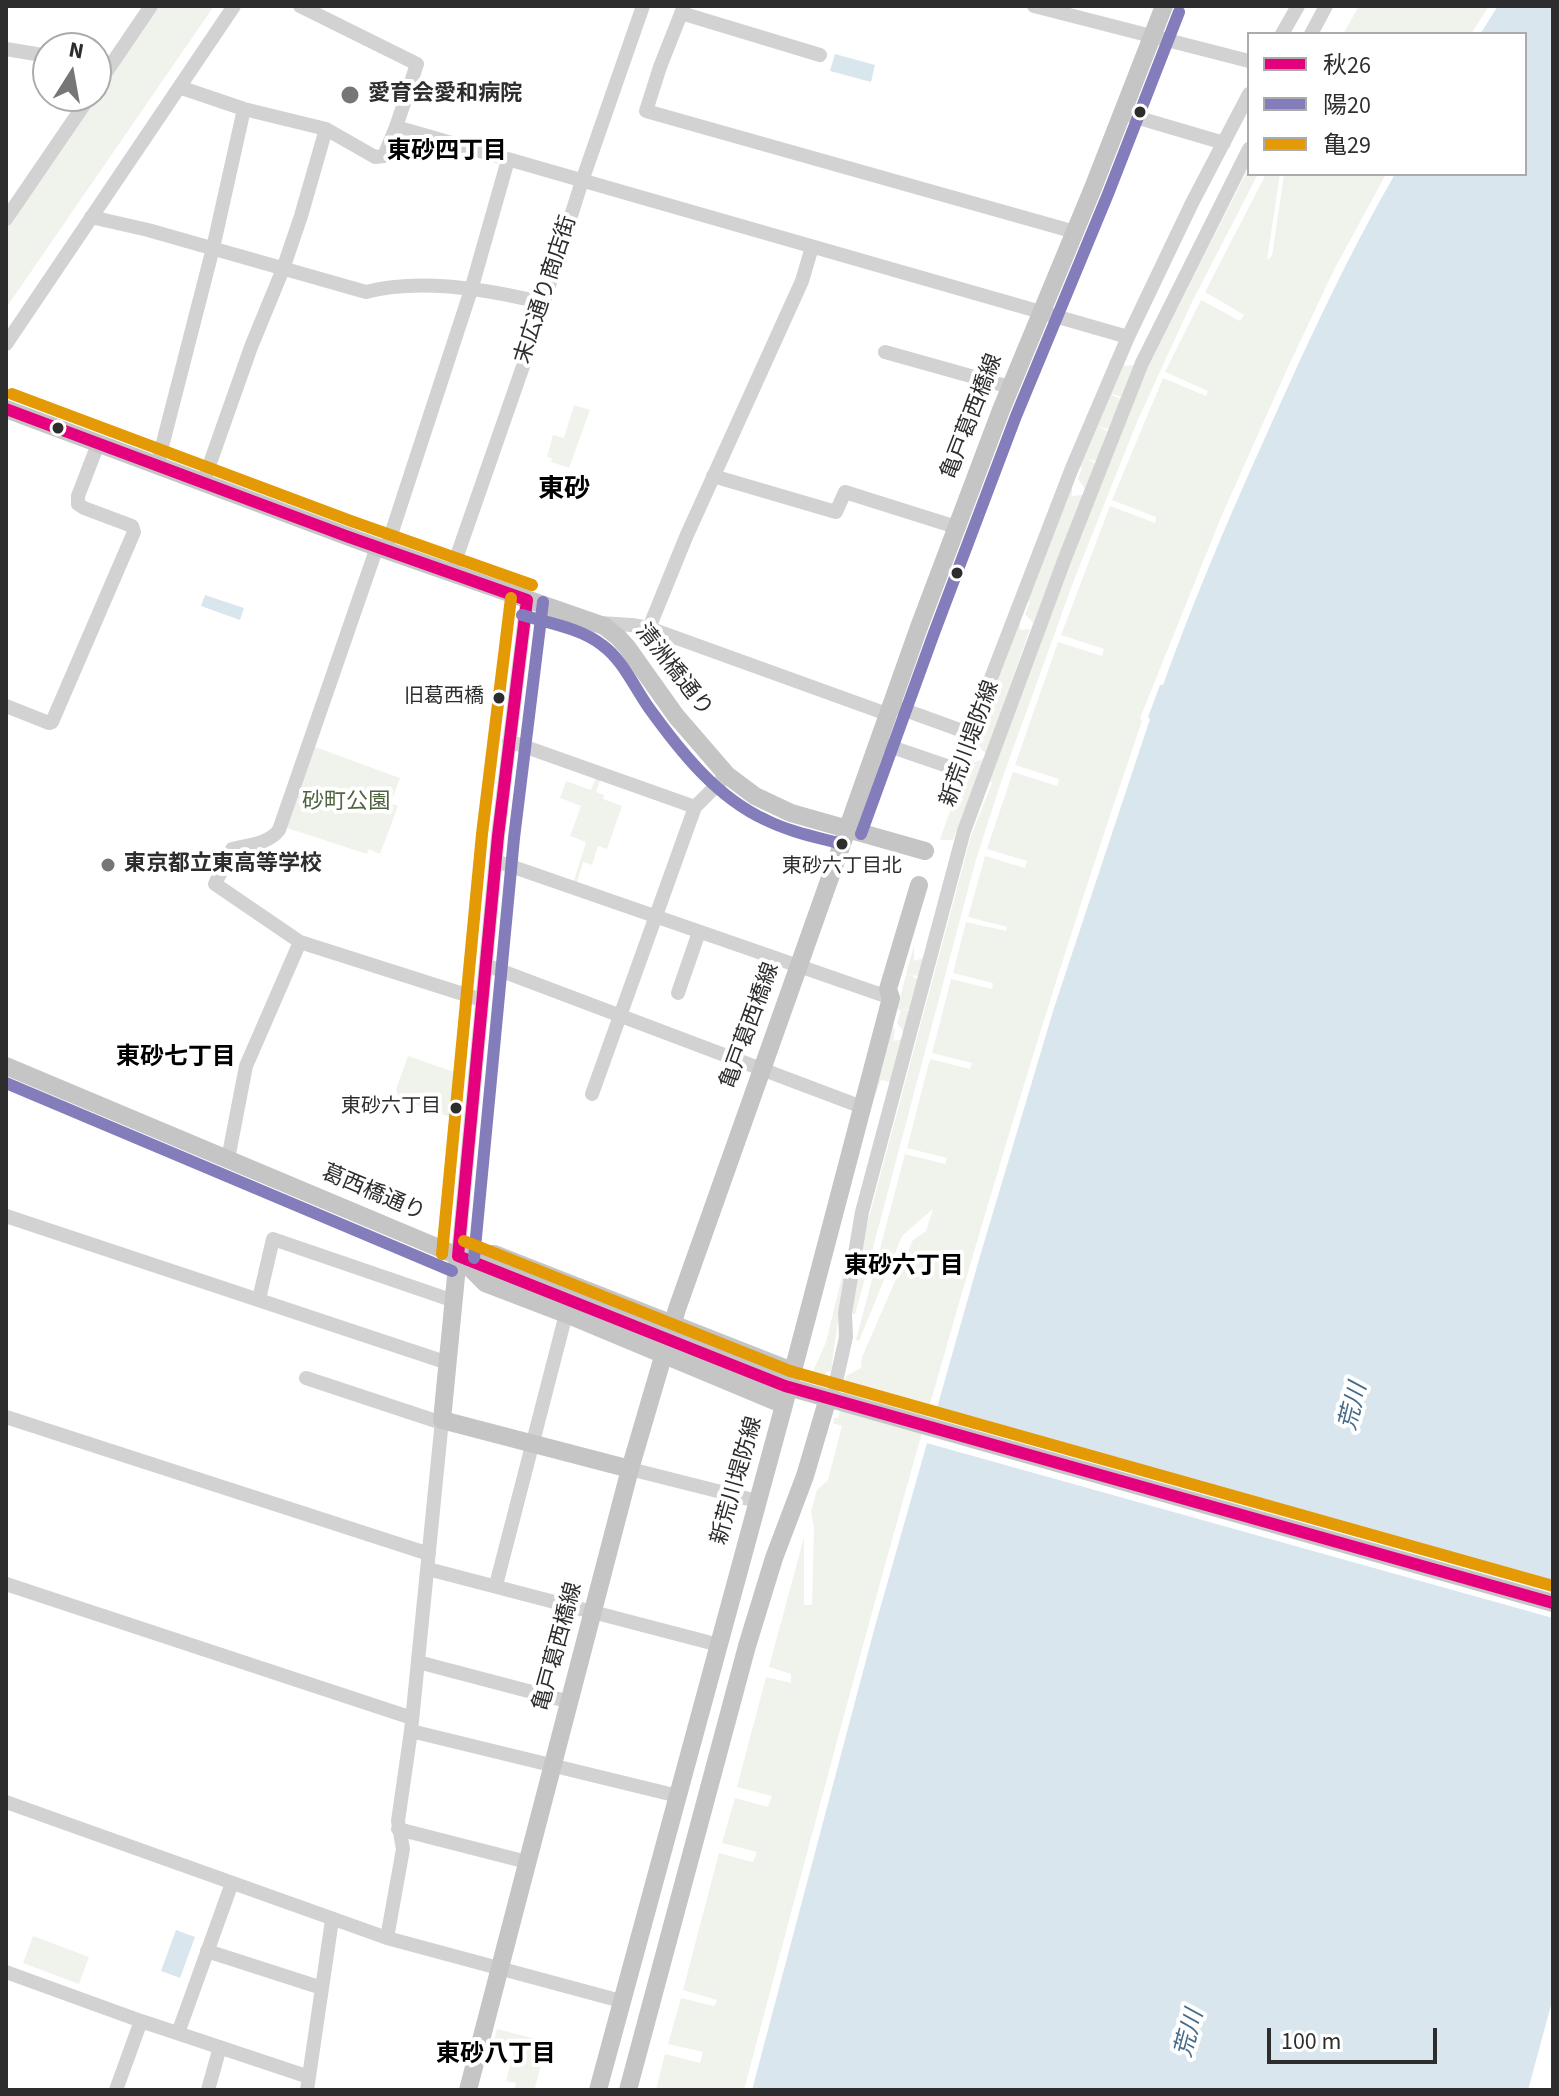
<!DOCTYPE html>
<html>
<head>
<meta charset="utf-8">
<style>
  body { margin:0 }
  #map { position:relative; width:1559px; height:2096px; overflow:hidden; background:#fff; font-family:"Source Sans 3","Noto Sans JP",sans-serif }
  canvas { display:block }
  .frame { position:absolute; inset:0; border:8px solid #2d2d2d; pointer-events:none }
  .legend { position:absolute; left:1247px; top:32px; width:280px; height:144px; box-sizing:border-box; background:#fff; border:2px solid #ababab; margin:0; padding:10px 14px; list-style:none; font-size:24px; color:#2d2d2d }
  .legend li { display:flex; align-items:center; gap:16px; height:40px }
  .legend b { width:40px; border:2px solid #ababab }
  .north { position:absolute; left:32px; top:32px; width:80px; height:80px; box-sizing:border-box; background:#fff; border:2px solid #ababab; border-radius:50%; rotate:11deg; font-size:22px; font-weight:700; line-height:32px; text-align:center; color:#2d2d2d }
  .north::after { content:''; display:block; margin:auto; width:28px; height:36px; background:#767676; clip-path:polygon(50% 0,100% 100%,50% 72%,0 100%) }
  .scale { position:absolute; left:1267px; top:2028px; width:170px; height:36px; box-sizing:border-box; border:4px solid #2d2d2d; border-top:0; padding-left:10px; font-size:24px; line-height:28px; white-space:nowrap; color:#2d2d2d; -webkit-text-stroke:6px #fff; paint-order:stroke }
</style>
</head>
<body>
<div id="map">
<canvas width="1559" height="2096"></canvas>
<div class="frame"></div>
<ul class="legend">
<li><b style="height:10px;background:#e5007d"></b>秋26</li>
<li><b style="height:10px;background:#837dbb"></b>陽20</li>
<li><b style="height:10px;background:#e39a04"></b>亀29</li>
</ul>
<div class="north">N</div>
<div class="scale">100 m</div>
</div>
<script>
const context = document.querySelector('canvas').getContext('2d');
context.lineJoin = 'round';
function fill(path, color) { context.fillStyle = color; context.fill(path, 'evenodd'); }
function stroke(path, color, width, dash) { context.strokeStyle = color; context.lineWidth = width; context.lineCap = dash ? 'butt' : 'round'; context.setLineDash(dash || []); context.stroke(path); }
function write(font, color, halo, rows, align = 'center') {
  context.font = font + ' "Source Sans 3","Noto Sans JP",sans-serif'; context.lineWidth = 8; context.setLineDash([]); context.textBaseline = 'middle'; context.strokeStyle = halo; context.fillStyle = color; for (const [text, x, y, turn = 0] of rows) {
    context.save(); context.translate(x, y); context.rotate((+turn || 0) * Math.PI / 180); context.textAlign = isNaN(turn) ? turn : align; if (halo) context.strokeText(text, 0, 0); context.fillText(text, 0, 0); context.restore();
  }
}
fill(new Path2D(`
  M 158,6 L 214,6 L 6,308 L 6,229 Z
  M 1359,6 L 1489,6 L 1471,34 L 1343,34 Z
  M 1249,167 L 1249,174 L 1258,174 L 1191,304 L 1137,422 L 1074,580 L 1001,782 L 975,863 L 861,1293 L 855,1314 L 852,1314 L 860,1251 L 971,836 L 992,783 L 990,781 L 1095,495 L 1148,366 Z
  M 1266,174 L 1280,174 L 1267,260 L 1272,256 L 1284,174 L 1386,174 L 1334,270 L 1289,365 L 1222,515 L 1140,718 L 1142,721 C 987,1171 866,1631 744,2090 L 656,2090 L 665,2054 L 700,2063 L 703,2052 L 668,2044 L 681,1998 L 714,2006 L 717,2000 L 683,1990 L 719,1853 L 753,1862 L 757,1852 L 722,1843 L 735,1798 L 768,1807 L 772,1796 L 737,1787 L 766,1677 L 791,1683 L 791,1674 L 769,1667 L 804,1537 L 804,1605 L 812,1605 L 814,1528 L 811,1512 L 817,1490 L 828,1480 L 842,1426 L 833,1423 L 834,1418 L 838,1418 L 847,1386 L 843,1385 L 846,1376 L 861,1368 L 862,1357 L 913,1240 L 926,1231 L 933,1209 L 902,1236 L 859,1341 L 856,1340 L 905,1154 L 945,1164 L 947,1158 L 907,1148 L 930,1059 L 970,1069 L 972,1063 L 932,1053 L 951,979 L 992,989 L 993,983 L 953,973 L 966,922 L 1006,931 L 1007,927 L 968,917 L 985,856 L 1025,868 L 1027,861 L 987,849 L 1013,772 L 1057,786 L 1059,779 L 1015,765 L 1058,642 L 1102,656 L 1104,649 L 1061,635 L 1110,506 L 1155,523 L 1156,517 L 1112,500 L 1163,378 L 1206,396 L 1208,391 L 1165,372 L 1201,300 L 1240,321 L 1244,315 L 1205,292 Z
  M 1128,348 L 1124,366 L 1134,365 L 1121,397 L 1113,394 L 1112,395 L 1121,399 L 1108,429 L 1099,427 L 1107,431 L 1096,461 L 1087,459 L 1095,463 L 1085,489 L 1078,479 L 1082,468 L 1078,466 Z
  M 574,405 L 590,410 L 569,468 L 551,462 L 552,458 L 547,457 L 553,435 L 564,438 Z
  M 1072,482 L 1072,496 L 1083,495 L 1033,623 L 1025,614 L 1030,602 L 1026,600 Z
  M 1020,616 L 1020,630 L 1030,629 L 986,754 L 978,745 L 982,734 L 978,732 Z
  M 315,747 L 400,778 L 391,803 L 398,806 L 380,854 L 369,849 L 367,854 L 287,828 Z
  M 973,747 L 974,762 L 984,759 L 953,840 L 942,840 L 940,839 Z
  M 596,777 L 601,778 L 596,792 L 604,795 L 603,799 L 622,806 L 607,849 L 598,846 L 592,865 L 583,862 L 576,885 L 573,884 L 586,842 L 570,836 L 581,806 L 560,798 L 566,781 L 591,790 Z
  M 914,945 L 914,961 L 923,958 L 919,976 L 909,975 L 918,979 L 910,1010 L 902,1008 L 909,1011 L 904,1032 L 897,1023 L 901,1011 L 897,1009 L 906,975 L 908,975 L 906,974 Z
  M 892,1026 L 895,1030 L 893,1041 L 902,1039 L 891,1082 L 881,1080 L 870,1109 Z
  M 408,1056 L 460,1074 L 455,1119 L 399,1098 L 396,1089 Z
  M 847,1256 L 831,1371 L 826,1372 L 824,1378 L 821,1380 L 810,1378 L 826,1342 Z
  M 33,1936 L 89,1957 L 79,1984 L 23,1963 Z
  M 497,2029 L 547,2042 L 535,2088 L 542,2090 L 514,2090 L 516,2083 L 506,2081 L 515,2047 L 494,2041 Z`), '#f0f3ec');
fill(new Path2D(`
  M 1498,6 L 1553,6 L 1553,1998 L 1528,2090 L 752,2090 L 874,1630 L 980,1256 L 1054,1008 L 1150,719 L 1148,717 L 1160,685 L 1163,685 C 1194,599 1230,515 1268,431 C 1307,344 1347,257 1395,174 L 1525,174 L 1525,34 L 1480,34 Z
  M 835,54 L 875,65 L 871,82 L 830,71 Z
  M 205,595 L 244,608 L 240,620 L 201,606 Z
  M 176,1930 L 195,1937 L 180,1978 L 161,1971 Z`), '#dae6ee');
fill(new Path2D(`
  M 932,1411 L 1553,1587 L 1553,1618 L 923,1442 Z`), '#fff');
stroke(new Path2D(`
  M 684,6 L 660,67 L 646,111 L 1075,232
  M 1034,6 L 1249,61
  M 681,13 L 820,55
  M 1282,34 L 1298,6
  M 1311,34 L 1326,6
  M 6,49 L 48,56
  M 96,87 L 151,6
  M 179,87 L 244,109 L 326,129 L 375,157 L 384,156 L 396,127 L 417,64 L 300,6
  M 1122,113 L 1224,143
  M 396,127 L 1128,337 L 1192,203 L 1249,94
  M 91,217 L 148,230 L 366,292 C 420,278 491,290 543,303
  M 6,219 L 90,96
  M 6,344 L 234,6
  M 885,352 L 1010,387
  M 157,466 L 213,248 L 244,109
  M 713,476 L 836,512 L 845,492 L 956,527
  M 203,483 L 251,347 L 283,269 L 301,216 L 326,129
  M 377,547 L 279,830 C 268,844 249,845 232,849 L 215,884 L 300,942 L 482,1000
  M 386,550 L 471,290 L 508,160
  M 451,573 L 529,349 L 582,181 L 643,6
  M 600,623 L 632,625 L 649,628 L 887,714
  M 649,628 L 686,537 L 802,281 L 812,247
  M 891,705 L 971,734
  M 6,706 L 49,723 L 52,722 L 134,532 L 132,526 L 84,508 L 78,504 L 78,496 L 98,444
  M 509,741 L 695,807
  M 877,742 L 956,769 L 1072,468 L 1128,337
  M 496,861 L 891,998
  M 486,965 L 862,1107
  M 678,993 L 699,932
  M 592,1094 L 695,807 L 727,775
  M 228,1159 L 246,1066 L 300,942
  M 6,1216 L 448,1363
  M 458,1256 L 498,836 L 527,600
  M 259,1299 L 273,1239 L 454,1301
  M 306,1378 L 442,1423
  M 835,1386 L 846,1337 L 845,1313 L 862,1212 L 964,831 L 1065,558 L 1142,363 L 1249,149
  M 6,1417 L 429,1554
  M 630,1469 L 757,1501
  M 428,1569 L 719,1645
  M 6,1584 L 412,1718
  M 496,1585 L 566,1314
  M 418,1662 L 570,1702
  M 411,1731 L 678,1796
  M 6,1802 L 387,1938 L 621,2001
  M 398,1829 L 527,1862
  M 387,1938 L 403,1849 L 398,1821 L 411,1731 L 442,1420
  M 207,1951 L 322,1988
  M 6,1972 L 141,2021 L 309,2077
  M 178,2033 L 232,1883
  M 116,2090 L 141,2021
  M 208,2090 L 220,2047
  M 307,2090 L 332,1920`), '#d2d2d2', 14);
stroke(new Path2D(`
  M 6,409 L 360,541 L 604,626 L 618,637 L 627,647 L 676,716 L 727,775 L 755,796 L 791,813 L 925,851
  M 6,1066 L 458,1256 L 785,1386 L 1553,1603
  M 458,1256 L 442,1420 L 630,1469
  M 465,1256 L 494,1254 L 792,1371
  M 464,1262 L 485,1283 L 566,1314 L 784,1405
  M 468,2090 L 630,1469 L 677,1309 L 919,627 L 1001,410 L 1093,188 L 1164,6
  M 598,2090 L 784,1405 L 891,998 L 888,989 L 919,885
  M 628,2090 L 747,1646 L 774,1558 L 805,1476 L 828,1398`), '#c5c5c5', 18);
stroke(new Path2D(`
  M 6,409 L 346,536 L 527,600
  M 458,1256 L 785,1386 L 1553,1603
  M 458,1256 L 498,836 L 527,600`), '#e5007d', 12);
stroke(new Path2D(`
  M 522,615 C 548,623 580,628 602,645 C 623,660 634,687 649,708 C 680,751 717,798 766,820 C 790,832 816,837 842,844
  M 861,834 L 934,633 L 1016,416 L 1108,194 L 1179,12
  M 6,1083 L 452,1271
  M 474,1258 L 514,838 L 543,602`), '#837dbb', 12);
stroke(new Path2D(`
  M 12,394 L 351,521 L 532,585
  M 464,1241 L 790,1371 L 1553,1586
  M 442,1254 L 482,834 L 511,598`), '#e39a04', 12);
for (const [x, y, r, color] of [
  [350,95,10,"#767676"],
  [1140,112,7,"#2d2d2d"],
  [58,428,7,"#2d2d2d"],
  [957,573,7,"#2d2d2d"],
  [499,698,7,"#2d2d2d"],
  [842,844,7,"#2d2d2d"],
  [108,865,8,"#767676"],
  [456,1108,7,"#2d2d2d"]
]) { const dot = new Path2D(); dot.arc(x, y, r, 0, 2 * Math.PI); context.fillStyle = color; context.fill(dot); stroke(dot, '#fff', 3); }
write('20px', '#2d2d2d', '#fff', [
  ["旧葛西橋",484,698],
  ["東砂六丁目北",842,868,"center"],
  ["東砂六丁目",441,1108]
], 'right');
write('bold 22px', '#2d2d2d', '#fff', [
  ["愛育会愛和病院",368,95],
  ["東京都立東高等学校",124,865]
], 'left');
write('22px', '#2d2d2d', '#fff', [
  ["末広通り商店街",547,290,-72],
  ["亀戸葛西橋線",973,417,-69],
  ["清洲橋通り",673,671,52],
  ["新荒川堤防線",971,744,-70],
  ["亀戸葛西橋線",751,1026,-70],
  ["葛西橋通り",373,1194,23],
  ["新荒川堤防線",738,1481,-74],
  ["亀戸葛西橋線",559,1647,-75]
]);
write('22px', '#50643f', '#fff', [
  ["砂町公園",346,803]
]);
write('bold 24px', '#000', '#fff', [
  ["東砂四丁目",447,153],
  ["東砂七丁目",176,1059],
  ["東砂六丁目",904,1268],
  ["東砂八丁目",496,2056]
]);
write('italic 24px', '#446b87', '#fff', [
  ["荒川",1355,1407,-76],
  ["荒川",1191,2034,-75]
]);
write('bold 26px', '#000', '#fff', [
  ["東砂",564,491]
]);
</script>
</body>
</html>
